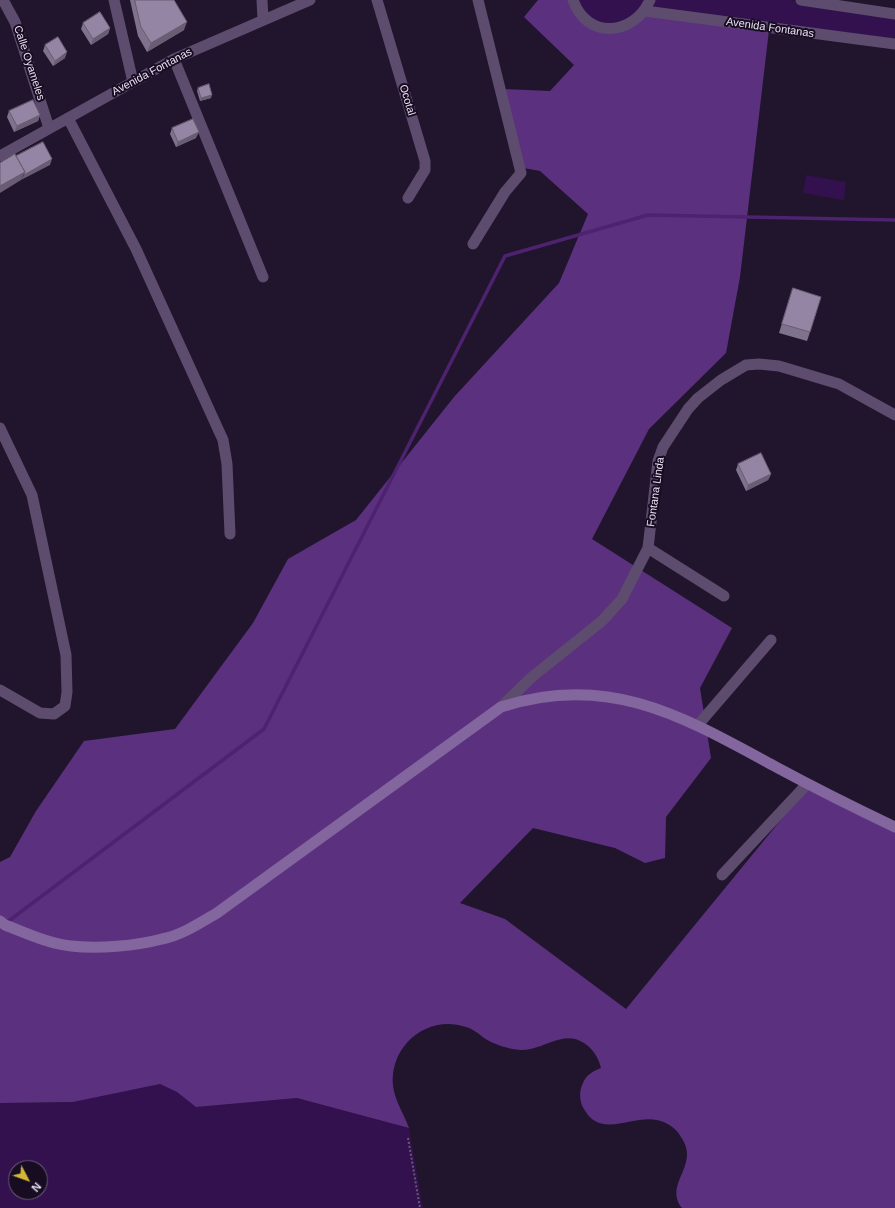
<!DOCTYPE html>
<html>
<head>
<meta charset="utf-8">
<style>
  body { margin:0 }
  #map { position:relative; width:895px; height:1208px; overflow:hidden; background:#21152d; font-family:Arial,sans-serif }
  canvas { display:block }
  .north { position:absolute; left:8px; top:1160px; width:40px; height:40px; box-sizing:border-box; background:#180c23; border:1px solid #6b6175; border-radius:50%; rotate:131deg; font-size:11px; font-weight:700; line-height:16px; text-align:center; color:#e8e1f1 }
  .north::after { content:''; display:block; margin:auto; width:14px; height:18px; background:#d2b736; clip-path:polygon(50% 0,100% 100%,50% 72%,0 100%) }
</style>
</head>
<body>
<div id="map">
<canvas width="895" height="1208"></canvas>
<div class="north">N</div>
</div>
<script>
const context = document.querySelector('canvas').getContext('2d');
context.lineJoin = 'round';
function fill(path, color) { context.fillStyle = color; context.fill(path, 'evenodd'); }
function stroke(path, color, width, dash) { context.strokeStyle = color; context.lineWidth = width; context.lineCap = dash ? 'butt' : 'round'; context.setLineDash(dash || []); context.stroke(path); }
function write(font, color, halo, rows, align = 'center') {
  context.font = font + ' Arial,sans-serif'; context.lineWidth = 4; context.setLineDash([]); context.textBaseline = 'middle'; context.strokeStyle = halo; context.fillStyle = color; for (const [text, x, y, turn = 0] of rows) {
    context.save(); context.translate(x, y); context.rotate((+turn || 0) * Math.PI / 180); context.textAlign = isNaN(turn) ? turn : align; if (halo) context.strokeText(text, 0, 0); context.fillText(text, 0, 0); context.restore();
  }
}
fill(new Path2D(`
  M 575,0 L 789,0 L 895,16 L 895,40 L 646,9 L 622,26 L 596,24 Z
  M 806,175 L 846,182 L 844,200 L 803,193 Z
  M 160,1084 L 177,1092 L 197,1107 L 297,1098 L 409,1128 L 423,1208 L 0,1208 L 0,1103 L 73,1102 ZM 16,1168 L 40,1168 L 40,1192 L 16,1192 Z`), '#33104e');
fill(new Path2D(`
  M 538,0 L 572,0 L 583,18 L 610,28 L 645,12 L 769,30 L 740,277 L 726,353 L 649,429 L 592,539 L 732,628 L 700,688 L 711,758 L 666,817 L 665,858 L 645,863 L 615,848 L 533,828 L 460,903 L 505,919 L 626,1009 L 807,788 L 895,831 L 895,1208 L 682,1208 C 663,1183 701,1166 681,1137 C 676,1128 667,1122 657,1120 C 632,1115 600,1139 584,1109 C 579,1101 579,1091 583,1083 C 586,1075 593,1071 601,1068 C 597,1050 581,1035 562,1039 C 547,1042 536,1050 521,1050 C 508,1049 495,1045 484,1038 C 478,1033 473,1029 466,1027 C 427,1014 389,1046 393,1086 C 395,1101 404,1114 409,1128 L 297,1098 L 196,1107 L 177,1092 L 160,1084 L 73,1102 L 0,1103 L 0,862 L 10,857 L 36,811 L 84,741 L 175,729 L 253,623 L 288,559 L 356,520 L 454,397 L 559,283 L 588,214 L 540,171 L 524,168 L 503,89 L 550,91 L 574,65 L 524,17 Z`), '#5b317f');
stroke(new Path2D(`
  M 6,923 L 264,729 L 505,256 L 648,215 L 895,220`), '#4d226f', 3.5);
stroke(new Path2D(`
  M 408,1138 L 420,1208`), '#665c71', 2, [2, 2]);
stroke(new Path2D(`
  M 3,0 L 15,22 L 49,128
  M 114,0 L 133,82
  M 262,0 L 263,19
  M 377,0 L 425,161 L 425,170 L 408,198
  M 573,0 C 587,40 634,36 650,0
  M 801,0 L 895,14
  M 645,11 L 895,44
  M 174,59 L 263,277
  M 68,118 L 136,249 L 223,440 L 227,464 L 230,534
  M 0,156 L 174,59 L 310,0
  M 473,244 L 505,192 L 521,173 L 478,0
  M 0,428 L 32,495 L 66,655 L 67,692 L 65,706 L 54,714 L 40,713 L 0,690
  M 648,548 L 724,596
  M 501,707 L 532,677 L 602,621 L 622,599 L 648,548 L 658,461 L 663,447 L 688,409 L 698,398 L 721,380 L 746,365 L 759,364 L 779,366 L 839,384 L 895,415
  M 698,725 L 771,640
  M 722,875 L 807,784`), '#5d4c6e', 11);
stroke(new Path2D(`
  M 0,921 L 5,925 C 26,933 49,944 71,946 C 98,949 136,946 162,939 C 182,935 200,923 217,913 L 501,707 C 609,672 684,717 776,767 C 815,788 855,808 895,827`), '#82669d', 11);
fill(new Path2D(`
  M 130,0 L 174,0 L 184,30 L 147,52 L 138,36 Z
  M 83,23 L 110,28 L 108,34 L 91,45 L 81,29 Z
  M 45,45 L 65,58 L 53,66 L 43,51 Z
  M 198,88 L 211,98 L 200,101 L 197,91 Z
  M 9,111 L 40,115 L 38,121 L 14,132 L 7,117 Z
  M 172,128 L 196,138 L 176,147 L 170,134 Z
  M 793,288 L 810,332 L 807,341 L 779,333 Z
  M 738,464 L 771,474 L 768,480 L 746,491 L 736,470 Z`), '#7f728d');
fill(new Path2D(`
  M 187,22 L 184,30 L 147,52 L 151,43 Z
  M 110,28 L 108,34 L 91,45 L 93,39 Z
  M 67,52 L 65,58 L 53,66 L 55,61 Z
  M 212,95 L 211,98 L 200,101 L 201,98 Z
  M 40,115 L 38,121 L 14,132 L 17,126 Z
  M 199,132 L 196,138 L 176,147 L 178,142 Z
  M 52,159 L 50,165 L 21,180 L 24,175 Z
  M 25,172 L 21,180 L 0,193 L 0,186 Z
  M 771,474 L 768,480 L 746,491 L 748,485 Z`), '#685d73');
const building = new Path2D(`
  M 135,0 L 174,0 L 187,22 L 151,43 L 141,27 Z
  M 100,12 L 110,28 L 93,39 L 83,23 Z
  M 58,37 L 67,52 L 55,61 L 45,45 Z
  M 209,84 L 212,95 L 201,98 L 198,88 Z
  M 33,100 L 40,115 L 17,126 L 9,111 Z
  M 193,119 L 199,132 L 178,142 L 172,128 Z
  M 43,142 L 52,159 L 24,175 L 25,172 L 16,156 Z
  M 15,154 L 25,172 L 0,186 L 0,163 Z
  M 793,288 L 821,297 L 810,332 L 782,324 Z
  M 761,453 L 771,474 L 748,485 L 738,464 Z`);
fill(building, '#9485a4');
stroke(building, '#685d73', 1);
write('11px', '#e8e1f1', '#180c23', [
  ["Avenida Fontanas",770,28,8],
  ["Calle Oyameles",29,63,72],
  ["Avenida Fontanas",152,72,-28],
  ["Ocotal",407,100,73],
  ["Fontana Linda",656,492,-82]
]);
</script>
</body>
</html>
